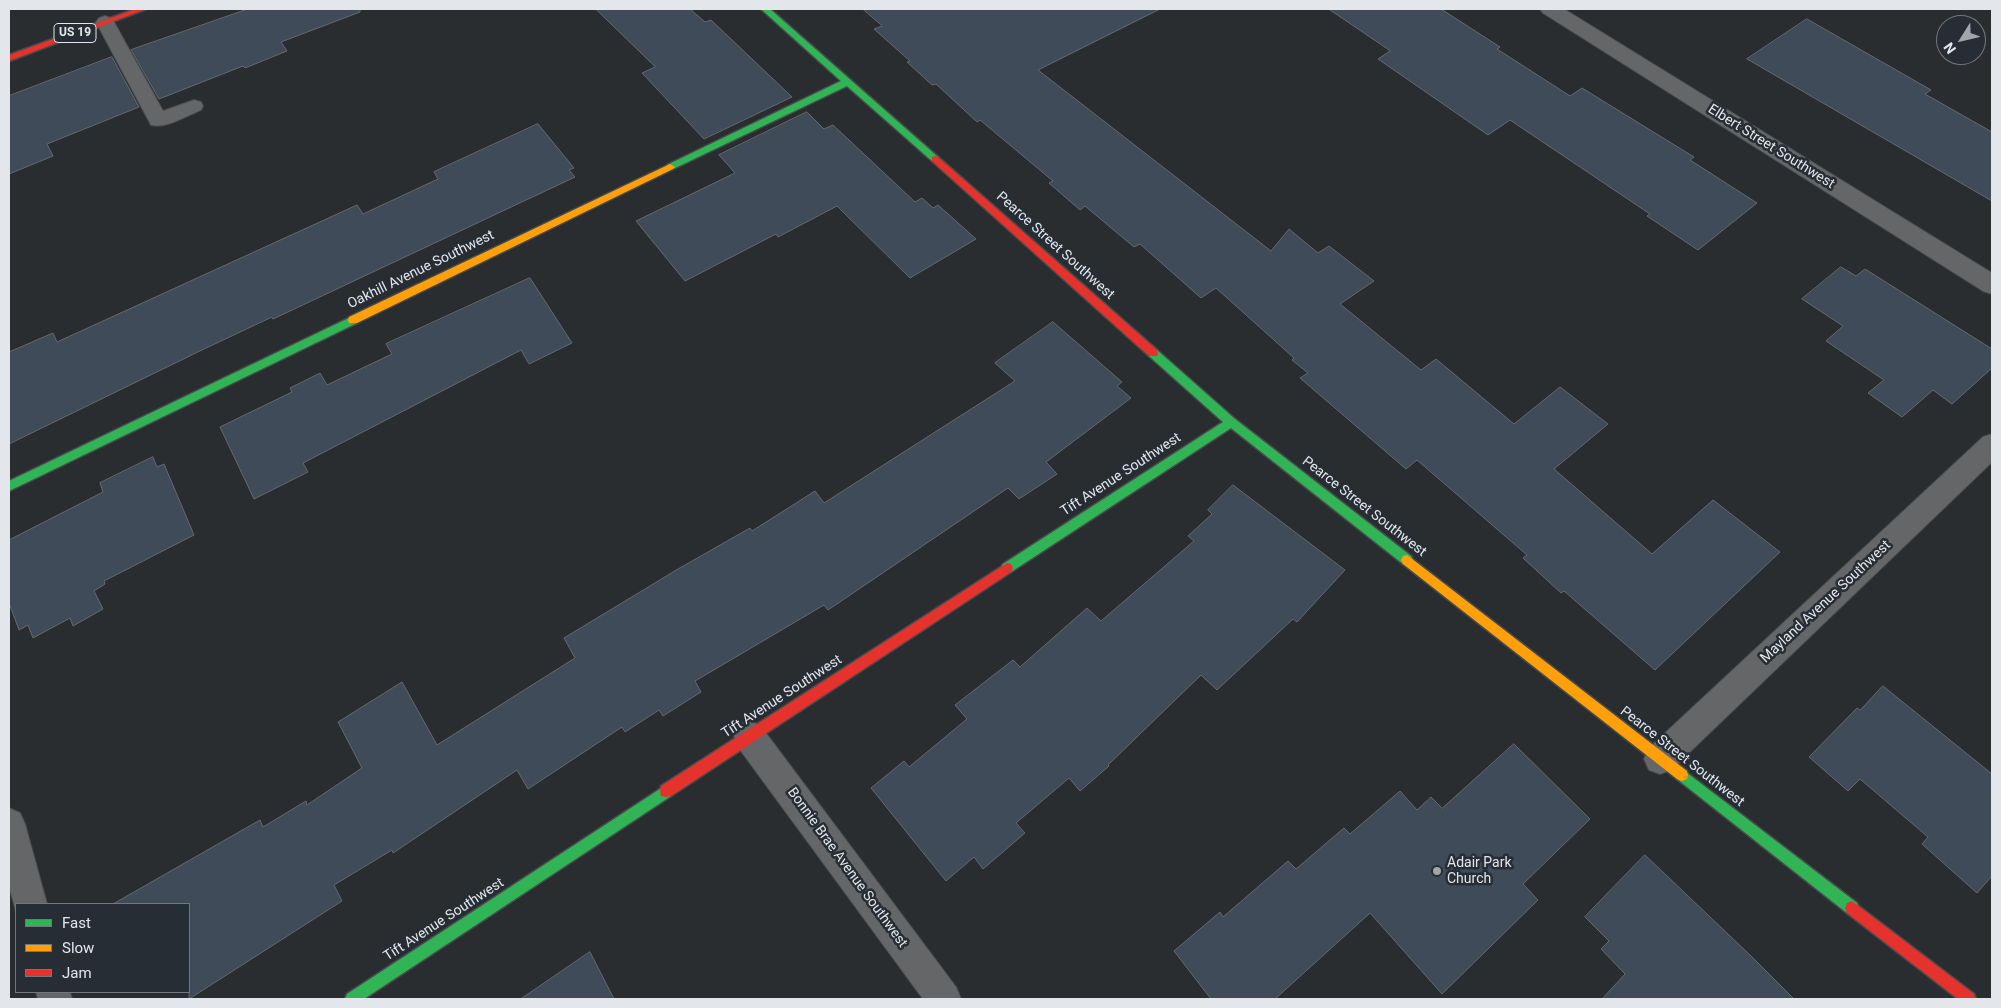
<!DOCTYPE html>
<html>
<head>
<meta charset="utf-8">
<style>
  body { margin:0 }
  #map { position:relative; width:2001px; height:1008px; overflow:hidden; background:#2a2d30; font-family:Roboto,sans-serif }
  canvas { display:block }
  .frame { position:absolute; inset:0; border:10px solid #e3e7ec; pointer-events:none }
  .legend { position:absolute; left:15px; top:903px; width:175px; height:90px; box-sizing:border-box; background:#262d34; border:1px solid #72777e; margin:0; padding:6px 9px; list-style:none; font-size:15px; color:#e3e7ec }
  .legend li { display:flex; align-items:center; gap:10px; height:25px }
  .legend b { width:25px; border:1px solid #72777e }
  .north { position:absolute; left:1936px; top:15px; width:50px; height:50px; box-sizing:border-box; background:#262d34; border:1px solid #72777e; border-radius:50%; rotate:234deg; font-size:14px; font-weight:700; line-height:20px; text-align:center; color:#e3e7ec }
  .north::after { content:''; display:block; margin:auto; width:18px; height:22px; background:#a2a6aa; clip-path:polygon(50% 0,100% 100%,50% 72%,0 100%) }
</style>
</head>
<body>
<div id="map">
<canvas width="2001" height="1008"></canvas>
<div class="frame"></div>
<ul class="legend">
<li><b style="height:6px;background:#30b455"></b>Fast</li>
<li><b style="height:6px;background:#ff9f0a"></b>Slow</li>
<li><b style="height:6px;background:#e5322d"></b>Jam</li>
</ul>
<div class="north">N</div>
</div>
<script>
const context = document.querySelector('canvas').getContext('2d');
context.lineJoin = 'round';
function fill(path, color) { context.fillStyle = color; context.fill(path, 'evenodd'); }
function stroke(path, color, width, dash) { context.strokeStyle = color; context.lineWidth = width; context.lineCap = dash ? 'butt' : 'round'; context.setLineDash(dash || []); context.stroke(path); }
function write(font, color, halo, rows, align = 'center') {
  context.font = font + ' Roboto,sans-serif'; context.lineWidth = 5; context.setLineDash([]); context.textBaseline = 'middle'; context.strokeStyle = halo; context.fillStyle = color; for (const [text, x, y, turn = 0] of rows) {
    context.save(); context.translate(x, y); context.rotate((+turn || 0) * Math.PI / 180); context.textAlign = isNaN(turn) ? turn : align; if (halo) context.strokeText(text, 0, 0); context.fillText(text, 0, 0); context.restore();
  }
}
const building = new Path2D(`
  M 248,9 L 360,9 L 360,12 L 281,42 L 287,51 L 245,68 L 243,66 L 159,99 L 131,50 Z
  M 596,9 L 690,9 L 705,22 L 711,20 L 792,97 L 704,139 L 642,73 L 655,67 Z
  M 863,9 L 1160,9 L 1038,70 L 1271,251 L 1289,229 L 1318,253 L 1329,246 L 1374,281 L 1340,304 L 1421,370 L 1436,359 L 1514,424 L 1560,387 L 1608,424 L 1554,469 L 1652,554 L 1713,500 L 1780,552 L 1655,670 L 1564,591 L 1561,593 L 1523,558 L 1527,555 L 1417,460 L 1406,469 L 1300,378 L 1308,373 L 1292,360 L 1294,358 L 1216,288 L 1201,298 L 1140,244 L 1134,247 L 1085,206 L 1080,210 L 1049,183 L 1053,181 L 980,120 L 977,122 L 936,84 L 932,85 L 907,62 L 910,61 L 874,29 L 882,26 Z
  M 1329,9 L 1441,9 L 1500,47 L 1497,49 L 1570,96 L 1582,88 L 1694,157 L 1690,160 L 1757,203 L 1698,250 L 1647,216 L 1650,214 L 1510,120 L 1488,135 L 1378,59 L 1390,51 Z
  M 1807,19 L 1931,90 L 1925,94 L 1992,132 L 1992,201 L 1747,59 Z
  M 112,57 L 139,107 L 47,144 L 53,156 L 9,174 L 9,96 Z
  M 807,112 L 824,129 L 833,125 L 915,202 L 922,198 L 933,208 L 938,205 L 976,239 L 910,278 L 837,206 L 778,237 L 776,234 L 685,281 L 636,221 L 735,173 L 719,155 Z
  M 538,124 L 574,168 L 569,170 L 575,177 L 273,319 L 272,317 L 204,349 L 9,444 L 9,352 L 53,333 L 57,342 L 357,205 L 363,214 L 438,179 L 434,172 Z
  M 1841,267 L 1856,276 L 1865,269 L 1992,349 L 1992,368 L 1952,404 L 1933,390 L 1902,417 L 1868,393 L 1884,380 L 1826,341 L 1843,326 L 1802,299 Z
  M 530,278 L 572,343 L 529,364 L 521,350 L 303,463 L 308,472 L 254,499 L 220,427 L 292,392 L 290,388 L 320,373 L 327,385 L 392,354 L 386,344 Z
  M 1053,322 L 1122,382 L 1117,386 L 1131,398 L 1046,462 L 1057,474 L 1019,499 L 1008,488 L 828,610 L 824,605 L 695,681 L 701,692 L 663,716 L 659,710 L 625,732 L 622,727 L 528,789 L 517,770 L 393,853 L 392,850 L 334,885 L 342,901 L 189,999 L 189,904 L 113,904 L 260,820 L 263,827 L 306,801 L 307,805 L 362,768 L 338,722 L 402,682 L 437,745 L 575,658 L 564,638 L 678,569 L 750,528 L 752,531 L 815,491 L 824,503 L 1015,381 L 995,363 Z
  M 153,457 L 157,467 L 164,464 L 194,535 L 104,581 L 105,584 L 94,591 L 103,609 L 73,626 L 70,618 L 33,638 L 28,625 L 19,630 L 9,603 L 9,540 L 103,492 L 100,483 Z
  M 1233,485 L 1345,570 L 1297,622 L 1293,619 L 1217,690 L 1201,675 L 1108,765 L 1109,766 L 1080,791 L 1069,778 L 1016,823 L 1025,833 L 983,869 L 974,857 L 946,881 L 871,788 L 904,761 L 909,767 L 967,719 L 955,705 L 1013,660 L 1020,667 L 1087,608 L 1101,621 L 1194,541 L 1188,536 L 1212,514 L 1208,510 Z
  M 1883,686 L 1992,774 L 1992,876 L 1977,893 L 1922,844 L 1928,837 L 1860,779 L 1848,791 L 1809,757 L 1857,708 L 1860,710 Z
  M 1514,744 L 1590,819 L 1523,884 L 1538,900 L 1442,994 L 1370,913 L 1275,999 L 1211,999 L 1174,951 L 1220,912 L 1223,917 L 1288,861 L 1296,869 L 1344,828 L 1350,834 L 1400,791 L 1417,810 L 1431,797 L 1442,808 Z
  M 1645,855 L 1751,956 L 1794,999 L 1602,999 L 1625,974 L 1601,949 L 1609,941 L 1585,917 Z
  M 590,952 L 614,999 L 521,999 Z`);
fill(building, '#3f4b59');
stroke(building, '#66696c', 1);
const lane = new Path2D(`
  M 105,16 L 111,18 L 114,22 L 163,111 L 194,100 L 201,102 L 203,106 L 201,110 C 186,116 166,129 151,125 L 96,22 L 99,18 Z`);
const street = new Path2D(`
  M 1540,9 L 1564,9 L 1992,273 L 1992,294 L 1983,291 L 1543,13 Z
  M 1992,434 L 1992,462 L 1671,770 L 1660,774 L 1649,770 L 1644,759 L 1649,748 L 1983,437 Z
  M 749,721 L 760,725 L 956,987 L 961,999 L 923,999 L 738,747 L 734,736 L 738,725 Z
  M 9,808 L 20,813 L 25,824 L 47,904 L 16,904 L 16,911 L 9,886 Z
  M 36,992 L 70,992 L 72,999 L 38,999 Z`);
const fast = new Path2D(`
  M 761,9 L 770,9 L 938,157 L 938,161 L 932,161 L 847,86 L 673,169 L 667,169 L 667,165 L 841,81 Z
  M 353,316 L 357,317 L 358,320 L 357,323 L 9,491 L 9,481 Z
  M 1153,349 L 1157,350 L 1235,419 L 1411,556 L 1413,560 L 1411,564 L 1407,565 L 1403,564 L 1231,428 L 1011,572 L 1007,573 L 1003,572 L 1001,568 L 1003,564 L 1223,422 L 1149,356 L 1148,353 Z
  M 1682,769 L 1857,903 L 1859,908 L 1857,913 L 1852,915 L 1847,913 L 1677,779 L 1676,775 L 1677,771 Z
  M 666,785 L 671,786 L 672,791 L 671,796 L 364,999 L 345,999 L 347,994 Z`);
const slow = new Path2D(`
  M 670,164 L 675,167 L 673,169 L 357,323 L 349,323 L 348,320 L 349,317 Z
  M 1407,555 L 1687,771 L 1688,775 L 1687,779 L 1682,781 L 1677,779 L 1403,564 L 1401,560 L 1403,556 Z`);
const jam = new Path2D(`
  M 135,9 L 146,9 L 9,61 L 9,55 Z
  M 935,156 L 938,157 L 1157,350 L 1158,353 L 1157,356 L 1149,356 L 932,161 L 932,157 Z
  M 1007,563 L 1011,564 L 1013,568 L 1011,572 L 671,796 L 666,797 L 661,796 L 660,791 L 661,786 Z
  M 1852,901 L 1974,994 L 1976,999 L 1958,999 L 1847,913 L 1845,908 L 1847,903 Z`);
stroke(lane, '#484b4d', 2);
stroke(street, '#484b4d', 2);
stroke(fast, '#484b4d', 3);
stroke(slow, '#484b4d', 3);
stroke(jam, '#484b4d', 3);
fill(lane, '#656667');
fill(street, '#656667');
fill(fast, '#30b455');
fill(slow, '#ff9f0a');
fill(jam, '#e5322d');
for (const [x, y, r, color] of [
  [1437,871,5,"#a2a6aa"]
]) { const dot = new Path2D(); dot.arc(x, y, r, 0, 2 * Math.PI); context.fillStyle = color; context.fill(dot); stroke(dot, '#262d34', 2); }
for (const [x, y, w] of [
  [75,33,42]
]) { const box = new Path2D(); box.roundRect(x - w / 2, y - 9.5, w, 19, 4); context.fillStyle = '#262d34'; context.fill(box); stroke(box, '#e3e7ec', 1); }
write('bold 12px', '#e3e7ec', null, [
  ["US 19",75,33]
]);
write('14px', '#e3e7ec', '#262d34', [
  ["Elbert Street Southwest",1771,147,32],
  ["Pearce Street Southwest",1055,246,42],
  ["Oakhill Avenue Southwest",421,270,-26],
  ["Tift Avenue Southwest",1121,475,-33],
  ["Pearce Street Southwest",1364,507,38],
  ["Mayland Avenue Southwest",1826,602,-43],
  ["Tift Avenue Southwest",782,697,-33],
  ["Pearce Street Southwest",1682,757,38],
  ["Bonnie Brae Avenue Southwest",847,868,54],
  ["Tift Avenue Southwest",444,920,-33]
]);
write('14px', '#e3e7ec', '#262d34', [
  ["Adair Park",1447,863],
  ["Church",1447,879]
], 'left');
</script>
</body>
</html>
